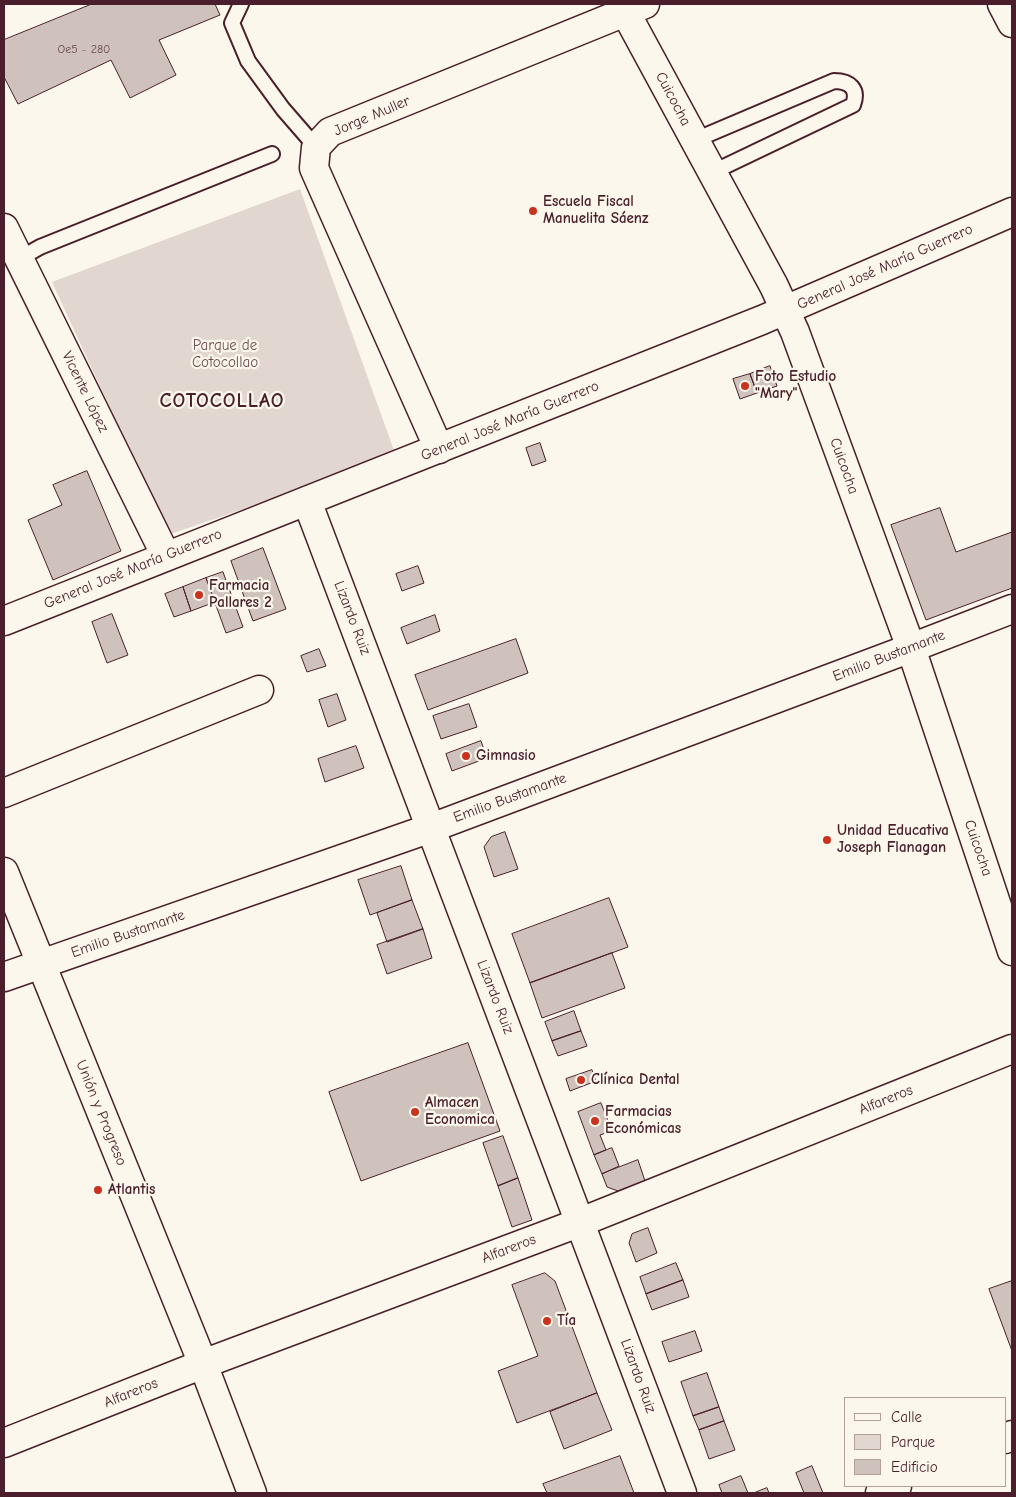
<!DOCTYPE html>
<html>
<head>
<meta charset="utf-8">
<style>
  body { margin:0 }
  #map { position:relative; width:1016px; height:1497px; overflow:hidden; background:#fbf7ec; font-family:"Comic Neue",sans-serif }
  canvas { display:block }
  .frame { position:absolute; inset:0; border:5px solid #4a1f2b; pointer-events:none }
  .legend { position:absolute; left:844px; top:1397px; width:162px; height:90px; box-sizing:border-box; background:#fbf7ec; border:1px solid #b4a19f; margin:0; padding:6px 9px; list-style:none; font-size:15px; color:#4a1f2b }
  .legend li { display:flex; align-items:center; gap:10px; height:25px }
  .legend b { width:25px; border:1px solid #b4a19f }
</style>
</head>
<body>
<div id="map">
<canvas width="1016" height="1497"></canvas>
<div class="frame"></div>
<ul class="legend">
<li><b style="height:6px;background:#fbf7ec"></b>Calle</li>
<li><b style="height:14px;background:#e2d7d0"></b>Parque</li>
<li><b style="height:14px;background:#cfc2bc"></b>Edificio</li>
</ul>
</div>
<script>
const context = document.querySelector('canvas').getContext('2d');
context.lineJoin = 'round';
function fill(path, color) { context.fillStyle = color; context.fill(path, 'evenodd'); }
function stroke(path, color, width, dash) { context.strokeStyle = color; context.lineWidth = width; context.lineCap = dash ? 'butt' : 'round'; context.setLineDash(dash || []); context.stroke(path); }
function write(font, color, halo, rows, align = 'center') {
  context.font = font + ' "Comic Neue",sans-serif'; context.lineWidth = 4.5; context.setLineDash([]); context.textBaseline = 'middle'; context.strokeStyle = halo; context.fillStyle = color; for (const [text, x, y, turn = 0] of rows) {
    context.save(); context.translate(x, y); context.rotate((+turn || 0) * Math.PI / 180); context.textAlign = isNaN(turn) ? turn : align; if (halo) context.strokeText(text, 0, 0); context.fillText(text, 0, 0); context.restore();
  }
}
fill(new Path2D(`
  M 300,189 L 396,456 L 168,535 L 52,282 Z`), '#e2d7d0');
const building = new Path2D(`
  M 92,4 L 215,4 L 220,15 L 159,40 L 176,75 L 130,98 L 111,60 L 18,104 L 4,77 L 4,40 Z
  M 770,366 L 777,386 L 757,393 L 750,374 Z
  M 750,374 L 757,393 L 740,399 L 733,379 Z
  M 540,443 L 546,461 L 532,466 L 526,448 Z
  M 87,471 L 121,551 L 53,580 L 28,520 L 62,505 L 53,485 Z
  M 940,508 L 956,552 L 1012,532 L 1012,588 L 926,620 L 891,525 Z
  M 263,548 L 286,609 L 253,621 L 231,561 Z
  M 418,566 L 424,583 L 402,591 L 396,574 Z
  M 223,572 L 243,627 L 226,633 L 206,578 Z
  M 206,578 L 215,602 L 191,611 L 183,587 Z
  M 183,587 L 191,611 L 174,617 L 165,594 Z
  M 112,614 L 128,655 L 107,663 L 92,622 Z
  M 435,615 L 440,631 L 407,644 L 401,628 Z
  M 516,639 L 528,673 L 428,710 L 415,675 Z
  M 319,649 L 326,666 L 307,672 L 301,656 Z
  M 337,694 L 346,720 L 328,727 L 319,700 Z
  M 469,704 L 477,727 L 441,739 L 433,716 Z
  M 481,741 L 487,758 L 452,771 L 446,754 Z
  M 356,746 L 364,768 L 325,782 L 318,759 Z
  M 505,832 L 518,869 L 494,877 L 484,847 L 491,837 Z
  M 401,866 L 412,900 L 370,915 L 358,880 Z
  M 609,898 L 628,947 L 530,983 L 512,934 Z
  M 412,900 L 423,929 L 387,942 L 377,913 Z
  M 423,929 L 432,958 L 387,974 L 377,945 Z
  M 612,953 L 625,988 L 542,1018 L 530,983 Z
  M 574,1011 L 581,1031 L 552,1041 L 545,1022 Z
  M 581,1031 L 587,1046 L 558,1056 L 552,1041 Z
  M 468,1043 L 500,1131 L 361,1181 L 329,1092 Z
  M 592,1070 L 596,1081 L 570,1091 L 566,1079 Z
  M 601,1103 L 612,1131 L 600,1135 L 606,1150 L 594,1155 L 578,1112 Z
  M 503,1136 L 518,1178 L 498,1186 L 483,1143 Z
  M 612,1148 L 619,1166 L 602,1174 L 594,1155 Z
  M 638,1160 L 645,1181 L 618,1191 L 607,1187 L 602,1174 Z
  M 518,1178 L 532,1220 L 512,1227 L 498,1186 Z
  M 648,1228 L 657,1253 L 636,1262 L 629,1243 L 632,1234 Z
  M 676,1263 L 683,1280 L 646,1294 L 640,1277 Z
  M 545,1273 L 555,1281 L 597,1393 L 517,1423 L 498,1371 L 538,1356 L 512,1285 Z
  M 683,1280 L 689,1297 L 652,1310 L 646,1294 Z
  M 1012,1281 L 1012,1351 L 989,1289 Z
  M 695,1331 L 702,1351 L 669,1362 L 662,1342 Z
  M 707,1373 L 719,1407 L 693,1416 L 681,1382 Z
  M 597,1393 L 612,1430 L 564,1449 L 550,1412 Z
  M 719,1407 L 724,1421 L 699,1430 L 693,1416 Z
  M 724,1421 L 735,1450 L 709,1459 L 699,1430 Z
  M 620,1456 L 634,1493 L 547,1493 L 543,1484 Z
  M 812,1466 L 823,1493 L 804,1493 L 796,1473 Z
  M 741,1476 L 748,1493 L 722,1493 L 719,1485 Z
  M 767,1488 L 769,1493 L 754,1493 Z`);
fill(building, '#cfc2bc');
stroke(building, '#4a1f2b', 1);
const service = new Path2D(`
  M 241,4 L 232,23 L 248,61 L 283,109 L 316,147
  M 695,140 L 834,81 C 850,81 859,89 853,105 L 713,172
  M 19,259 L 40,247 L 272,154`);
const minor = new Path2D(`
  M 621,4 L 774,286 L 795,332 L 911,648 L 1012,951
  M 1002,4 L 1012,23
  M 4,228 L 166,556
  M 439,449 L 314,168 L 316,147 L 330,132 L 645,4
  M 307,501 L 682,1493
  M 4,793 L 259,690
  M 4,872 L 203,1364 L 252,1493
  M 4,977 L 431,828 L 911,648 L 1012,609
  M 1005,1439 L 1012,1435
  M 4,1443 L 203,1364 L 581,1222 L 1012,1049
  M 880,1493 L 897,1486`);
const tertiary = new Path2D(`
  M 4,621 L 762,320 L 1012,212`);
stroke(service, '#4a1f2b', 18);
stroke(minor, '#4a1f2b', 31);
stroke(tertiary, '#4a1f2b', 31);
stroke(service, '#fbf7ec', 14);
stroke(minor, '#fbf7ec', 28);
stroke(tertiary, '#fbf7ec', 28);
for (const [x, y, r, color] of [
  [533,211,5,"#c8321e"],
  [745,386,5,"#c8321e"],
  [199,595,5,"#c8321e"],
  [466,756,5,"#c8321e"],
  [827,840,5,"#c8321e"],
  [581,1080,5,"#c8321e"],
  [415,1112,5,"#c8321e"],
  [595,1121,5,"#c8321e"],
  [98,1190,5,"#c8321e"],
  [547,1321,5,"#c8321e"]
]) { const dot = new Path2D(); dot.arc(x, y, r, 0, 2 * Math.PI); context.fillStyle = color; context.fill(dot); stroke(dot, '#fbf7ec', 2); }
write('12px', '#6b484f', null, [
  ["Oe5 - 280",84,50]
]);
write('15px', '#4a1f2b', '#fbf7ec', [
  ["Cuicocha",673,99,62],
  ["Jorge Muller",372,116,-23],
  ["General José María Guerrero",885,267,-24],
  ["Vicente López",85,392,64],
  ["General José María Guerrero",510,421,-22],
  ["Cuicocha",844,466,70],
  ["General José María Guerrero",133,569,-22],
  ["Lizardo Ruiz",352,618,69],
  ["Emilio Bustamante",889,656,-21],
  ["Emilio Bustamante",510,798,-20],
  ["Cuicocha",978,848,71],
  ["Emilio Bustamante",128,934,-19],
  ["Lizardo Ruiz",495,997,69],
  ["Alfareros",886,1100,-22],
  ["Unión y Progreso",101,1113,68],
  ["Alfareros",509,1249,-21],
  ["Lizardo Ruiz",638,1376,70],
  ["Alfareros",131,1393,-22]
]);
write('bold 15px', '#4a1f2b', '#fbf7ec', [
  ["Escuela Fiscal",543,202],
  ["Manuelita Sáenz",543,219],
  ["Foto Estudio",755,377],
  ["\"Mary\"",755,394],
  ["Farmacia",209,586],
  ["Pallares 2",209,603],
  ["Gimnasio",476,756],
  ["Unidad Educativa",837,831],
  ["Joseph Flanagan",837,848],
  ["Clínica Dental",591,1080],
  ["Almacen",425,1103],
  ["Economica",425,1120],
  ["Farmacias",605,1112],
  ["Económicas",605,1129],
  ["Atlantis",108,1190],
  ["Tía",557,1321]
], 'left');
write('15px', '#704d54', '#fbf7ec', [
  ["Parque de",225,346],
  ["Cotocollao",225,363]
]);
context.letterSpacing = '1px';
write('bold 20px', '#4a1f2b', '#fbf7ec', [
  ["COTOCOLLAO",222,401]
]);
context.letterSpacing = '0px';
</script>
</body>
</html>
